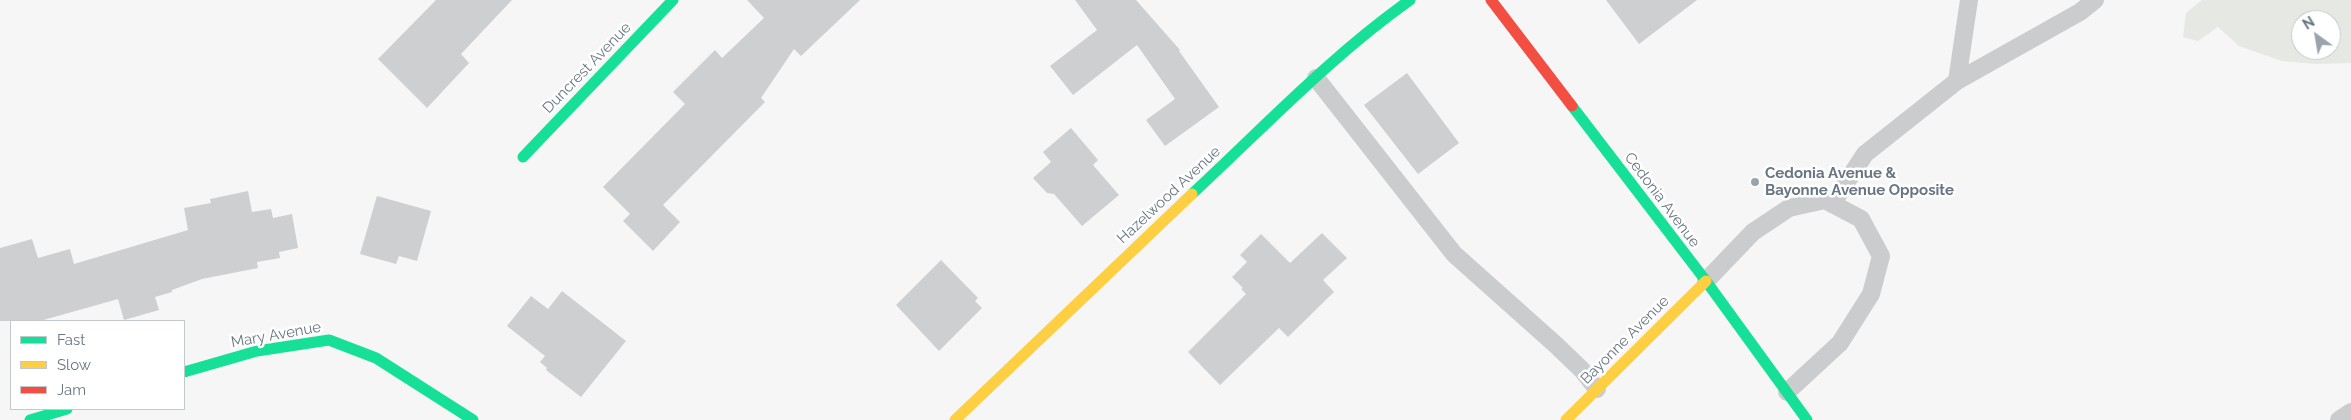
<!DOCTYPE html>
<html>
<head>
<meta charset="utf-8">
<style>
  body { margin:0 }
  #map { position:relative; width:2351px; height:420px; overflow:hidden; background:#f6f6f6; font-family:Raleway,sans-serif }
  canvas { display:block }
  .legend { position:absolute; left:10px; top:320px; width:175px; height:90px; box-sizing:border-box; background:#fff; border:1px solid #c3c8ce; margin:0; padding:6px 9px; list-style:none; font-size:15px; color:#687684 }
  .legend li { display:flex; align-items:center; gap:10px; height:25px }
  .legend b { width:25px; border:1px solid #c3c8ce }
  .north { position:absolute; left:2291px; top:10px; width:50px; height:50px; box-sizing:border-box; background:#fff; border:1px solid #c3c8ce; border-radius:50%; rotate:328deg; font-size:14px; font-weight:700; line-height:20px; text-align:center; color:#687684 }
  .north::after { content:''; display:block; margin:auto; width:18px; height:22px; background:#9aa3ac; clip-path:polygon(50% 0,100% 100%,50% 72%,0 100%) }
</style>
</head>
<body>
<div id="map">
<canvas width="2351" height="420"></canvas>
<ul class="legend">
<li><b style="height:6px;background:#16e098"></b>Fast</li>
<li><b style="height:6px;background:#ffcf43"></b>Slow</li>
<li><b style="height:6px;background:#f24e42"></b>Jam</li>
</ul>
<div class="north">N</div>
</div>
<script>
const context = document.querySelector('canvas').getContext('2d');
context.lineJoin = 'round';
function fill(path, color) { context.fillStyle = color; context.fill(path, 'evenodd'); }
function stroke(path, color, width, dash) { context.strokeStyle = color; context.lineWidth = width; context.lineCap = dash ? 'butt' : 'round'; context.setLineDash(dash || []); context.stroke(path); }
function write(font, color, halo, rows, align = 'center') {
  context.font = font + ' Raleway,sans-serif'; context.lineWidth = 5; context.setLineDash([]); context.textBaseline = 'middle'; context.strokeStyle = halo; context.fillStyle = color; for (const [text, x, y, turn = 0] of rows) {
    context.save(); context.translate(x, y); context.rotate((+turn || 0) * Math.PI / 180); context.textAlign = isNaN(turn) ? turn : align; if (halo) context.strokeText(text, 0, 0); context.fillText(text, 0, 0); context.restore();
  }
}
fill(new Path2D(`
  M 2202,0 L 2351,0 L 2351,63 L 2316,64 L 2282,61 L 2239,46 L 2218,27 L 2198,41 L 2183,37 L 2186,13 ZM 2301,20 L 2331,20 L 2331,50 L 2301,50 Z`), '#e5e8e3');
fill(new Path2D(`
  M 436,0 L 512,0 L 461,54 L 469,63 L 427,108 L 378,59 Z
  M 747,0 L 860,0 L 801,56 L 794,49 L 761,98 L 765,102 L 663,205 L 680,222 L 653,251 L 623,221 L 630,214 L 603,187 L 685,104 L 673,92 L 715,50 L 722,58 L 764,18 Z
  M 1075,0 L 1136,0 L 1180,50 L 1179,51 L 1219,107 L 1165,146 L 1146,120 L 1175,99 L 1137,45 L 1073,95 L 1050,66 L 1097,30 Z
  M 1606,0 L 1697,0 L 1639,44 Z
  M 1407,73 L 1459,143 L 1418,174 L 1364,105 Z
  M 1071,128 L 1098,160 L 1093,165 L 1119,195 L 1082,226 L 1054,194 L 1047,193 L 1033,178 L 1051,162 L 1043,152 Z
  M 248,191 L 252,212 L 271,209 L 273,218 L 292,214 L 298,248 L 279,252 L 280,258 L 257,262 L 258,268 L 202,279 L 172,290 L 172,292 L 155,297 L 159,310 L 124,320 L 118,299 L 40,321 L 0,321 L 0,248 L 32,239 L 38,258 L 70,249 L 74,264 L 188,230 L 184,208 L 211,203 L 210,199 Z
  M 377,196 L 431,211 L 417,261 L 399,256 L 396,264 L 360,254 Z
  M 1322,233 L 1347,258 L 1323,280 L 1334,292 L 1288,337 L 1279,328 L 1220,385 L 1188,352 L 1246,294 L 1241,289 L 1243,288 L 1232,277 L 1247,262 L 1240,255 L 1261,234 L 1290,263 Z
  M 941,260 L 978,298 L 975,301 L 982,308 L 939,351 L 896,305 Z
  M 562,291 L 626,341 L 581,397 L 546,370 L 547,368 L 540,362 L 545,356 L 507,326 L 531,296 L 548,309 Z`), '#cdcfd0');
stroke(new Path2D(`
  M 1316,78 L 1454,254 L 1556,345 L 1582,370 L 1597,389
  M 1957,81 L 1969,0
  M 1832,204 L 1865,154 L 1957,81 L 2080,12 L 2095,0
  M 1706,281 L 1753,232 L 1789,208 L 1825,200 L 1861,219 L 1881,256 L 1871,294 L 1840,343 L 1787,392
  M 2339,420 L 2351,412`), '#cbcccd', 18);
stroke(new Path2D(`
  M 1572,106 L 1706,281 L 1807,420
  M 523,157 L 673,0
  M 1192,194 C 1263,128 1331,56 1410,0
  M 184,372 L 257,351 L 329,340 L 376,358 L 473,420
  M 30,420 L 67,409`), '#16e098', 11);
stroke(new Path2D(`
  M 955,420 L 1192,194
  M 1566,420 L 1706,281`), '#ffcf43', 11);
stroke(new Path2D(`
  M 1491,0 L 1572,106`), '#f24e42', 11);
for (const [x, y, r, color] of [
  [1755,182,5,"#9aa3ac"]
]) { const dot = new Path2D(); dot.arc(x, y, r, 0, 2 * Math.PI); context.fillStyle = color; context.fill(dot); stroke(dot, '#fff', 2); }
write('15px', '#687684', '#fff', [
  ["Duncrest Avenue",587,68,-46],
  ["Hazelwood Avenue",1169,195,-43],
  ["Cedonia Avenue",1662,200,53],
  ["Mary Avenue",276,335,-10],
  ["Bayonne Avenue",1625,340,-45]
]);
write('bold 15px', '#687684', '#fff', [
  ["Cedonia Avenue &",1765,173],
  ["Bayonne Avenue Opposite",1765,190]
], 'left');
</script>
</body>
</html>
